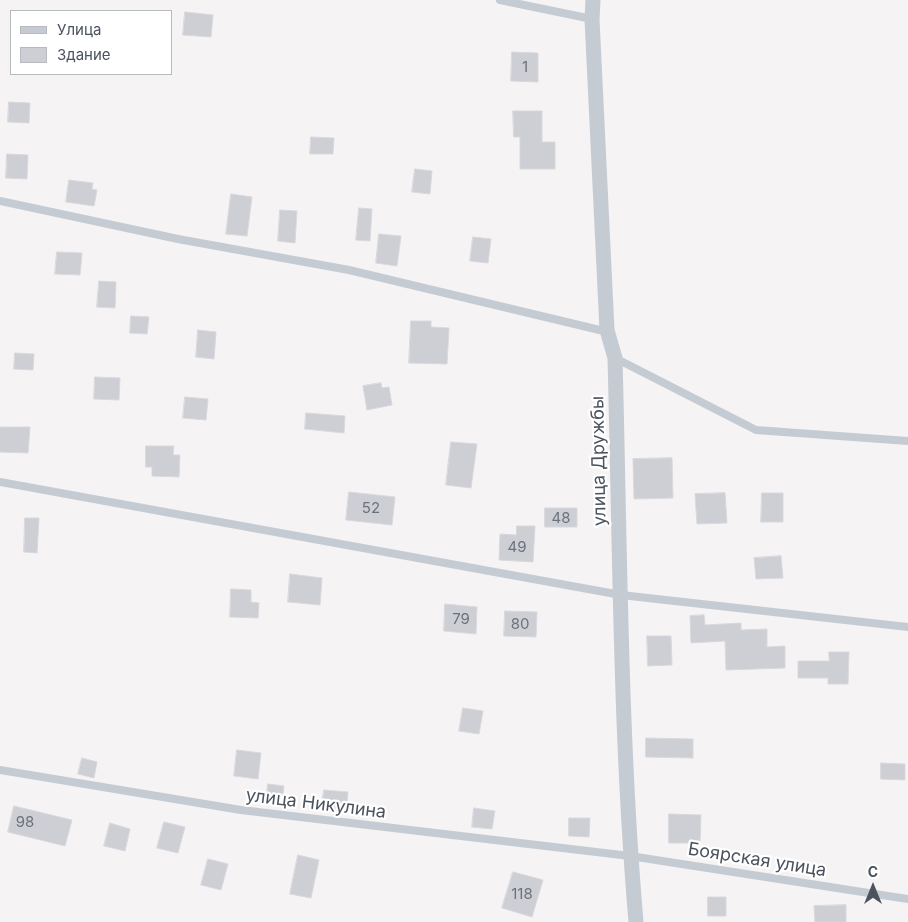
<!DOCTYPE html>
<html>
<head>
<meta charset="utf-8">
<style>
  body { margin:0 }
  #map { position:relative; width:908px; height:922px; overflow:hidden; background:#f5f3f3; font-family:Inter,sans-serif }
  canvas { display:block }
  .legend { position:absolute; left:10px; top:10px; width:162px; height:65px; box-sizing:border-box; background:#fff; border:1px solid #b7babf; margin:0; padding:6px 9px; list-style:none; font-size:15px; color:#4c535e }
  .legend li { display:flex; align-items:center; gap:10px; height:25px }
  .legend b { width:25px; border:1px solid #b7babf }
  .north { position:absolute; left:848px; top:862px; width:50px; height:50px; -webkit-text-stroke:4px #fff; paint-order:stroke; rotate:0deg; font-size:14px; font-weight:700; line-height:20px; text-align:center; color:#4c535e }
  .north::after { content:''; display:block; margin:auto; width:18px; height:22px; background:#4c535e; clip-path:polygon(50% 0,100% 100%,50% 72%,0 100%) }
</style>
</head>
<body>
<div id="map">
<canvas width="908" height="922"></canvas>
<ul class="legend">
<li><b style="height:6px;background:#c5cbd2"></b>Улица</li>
<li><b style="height:14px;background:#cdcfd4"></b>Здание</li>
</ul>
<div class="north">С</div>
</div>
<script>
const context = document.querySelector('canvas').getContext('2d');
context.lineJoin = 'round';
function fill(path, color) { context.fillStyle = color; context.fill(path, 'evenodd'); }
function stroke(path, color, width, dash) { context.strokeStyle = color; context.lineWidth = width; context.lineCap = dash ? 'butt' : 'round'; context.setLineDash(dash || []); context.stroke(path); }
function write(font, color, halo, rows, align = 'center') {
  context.font = font + ' Inter,sans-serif'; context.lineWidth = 4.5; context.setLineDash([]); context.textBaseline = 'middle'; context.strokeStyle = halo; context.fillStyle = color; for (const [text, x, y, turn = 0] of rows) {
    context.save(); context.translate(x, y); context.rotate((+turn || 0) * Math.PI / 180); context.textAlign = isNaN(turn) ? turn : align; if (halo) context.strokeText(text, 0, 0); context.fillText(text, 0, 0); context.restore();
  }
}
const building = new Path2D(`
  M 185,12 L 213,15 L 211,37 L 183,35 Z
  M 512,52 L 538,53 L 538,82 L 511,81 Z
  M 9,102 L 30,103 L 29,123 L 8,122 Z
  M 513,111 L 542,111 L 542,142 L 555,142 L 555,169 L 520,169 L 520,137 L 514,137 Z
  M 311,137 L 334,138 L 333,154 L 310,154 Z
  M 7,154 L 28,155 L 27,179 L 6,178 Z
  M 415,169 L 432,171 L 430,194 L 412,192 Z
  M 69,180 L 93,183 L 92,189 L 97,190 L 94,206 L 66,202 Z
  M 231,194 L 252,197 L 247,236 L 226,234 Z
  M 359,208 L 372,209 L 370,241 L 356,240 Z
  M 280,210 L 297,211 L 295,243 L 278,241 Z
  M 379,234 L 401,236 L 397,266 L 376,263 Z
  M 473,237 L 491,239 L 488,263 L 470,261 Z
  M 57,252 L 82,253 L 80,275 L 55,274 Z
  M 99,281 L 116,282 L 115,308 L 97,307 Z
  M 131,316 L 149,317 L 147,334 L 130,333 Z
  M 411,321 L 431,321 L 431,327 L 449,328 L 447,364 L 409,363 Z
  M 198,330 L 216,332 L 214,359 L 196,357 Z
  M 15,353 L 34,354 L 33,370 L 14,369 Z
  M 95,377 L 120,378 L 119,400 L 94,399 Z
  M 381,383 L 382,388 L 389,387 L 392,405 L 367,410 L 363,386 Z
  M 185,397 L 208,399 L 206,420 L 183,418 Z
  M 306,413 L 345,416 L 344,433 L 305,429 Z
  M 0,427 L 30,427 L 28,453 L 0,452 Z
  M 451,442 L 477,444 L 471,488 L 446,485 Z
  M 146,446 L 174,446 L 173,455 L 180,455 L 179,477 L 152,476 L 152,467 L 146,467 Z
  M 672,458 L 673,498 L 634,499 L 633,459 Z
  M 349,492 L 395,497 L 392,525 L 346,520 Z
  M 725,493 L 727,523 L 697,524 L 695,494 Z
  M 762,493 L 783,493 L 783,522 L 761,522 Z
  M 545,508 L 577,508 L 577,527 L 545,527 Z
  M 25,518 L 39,518 L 37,553 L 24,552 Z
  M 517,526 L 535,526 L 533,562 L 499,560 L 500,534 L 516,535 Z
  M 781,556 L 783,578 L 756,579 L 754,558 Z
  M 290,574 L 322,578 L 320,605 L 288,602 Z
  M 231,589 L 251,590 L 251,602 L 259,603 L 258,618 L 230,617 Z
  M 445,604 L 477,607 L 476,634 L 444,631 Z
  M 505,611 L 537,612 L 536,637 L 504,636 Z
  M 704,615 L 705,625 L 741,623 L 741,630 L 767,629 L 767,647 L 785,646 L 785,668 L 726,670 L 725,641 L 691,643 L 690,616 Z
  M 647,636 L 671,636 L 672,665 L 648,666 Z
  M 829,652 L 849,652 L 848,684 L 828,684 L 828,678 L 798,678 L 798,661 L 829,661 Z
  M 463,708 L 483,711 L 479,734 L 459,731 Z
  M 646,738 L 693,739 L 693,758 L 646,757 Z
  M 237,750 L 261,753 L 258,779 L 234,776 Z
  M 82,758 L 97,762 L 94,778 L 78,774 Z
  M 881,763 L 905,764 L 905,780 L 881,779 Z
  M 268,784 L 284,786 L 282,803 L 266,801 Z
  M 324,790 L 348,792 L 346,814 L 321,811 Z
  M 14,806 L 72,820 L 65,846 L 8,832 Z
  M 474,808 L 495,811 L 492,829 L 472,827 Z
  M 669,814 L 701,815 L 700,843 L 669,843 Z
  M 569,818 L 590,818 L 589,837 L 569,836 Z
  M 164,822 L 185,827 L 178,853 L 157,848 Z
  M 110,823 L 130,829 L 125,851 L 104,846 Z
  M 298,855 L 319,860 L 311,898 L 290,894 Z
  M 208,859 L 228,864 L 221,890 L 201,885 Z
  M 513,872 L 543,880 L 532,917 L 502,908 Z
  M 708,897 L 726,897 L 726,916 L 708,916 Z
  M 846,905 L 846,922 L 815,922 L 814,906 Z`);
fill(building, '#cdcfd4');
stroke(building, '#d8d8dd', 1);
stroke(new Path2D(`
  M 500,0 L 592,19
  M 0,201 L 178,239 L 349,270 L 608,332
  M 615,358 L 756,430 L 908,441
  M 0,482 L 621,595 L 908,627
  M 0,770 L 241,810 L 630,856 L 908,899`), '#c5cbd2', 8);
stroke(new Path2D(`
  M 593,0 L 592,19 L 607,330 L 615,358 C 620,546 620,735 636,922`), '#c5cbd2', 15);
write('15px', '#6c727c', null, [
  ["1",525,67],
  ["52",371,508],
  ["48",561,518],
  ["49",517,547],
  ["79",461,619],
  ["80",520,624],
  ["98",25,822],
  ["118",522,894]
]);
write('18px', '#4c535e', '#fff', [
  ["улица Дружбы",599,461,-91],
  ["улица Никулина",316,804,7],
  ["Боярская улица",757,860,9]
]);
</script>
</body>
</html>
